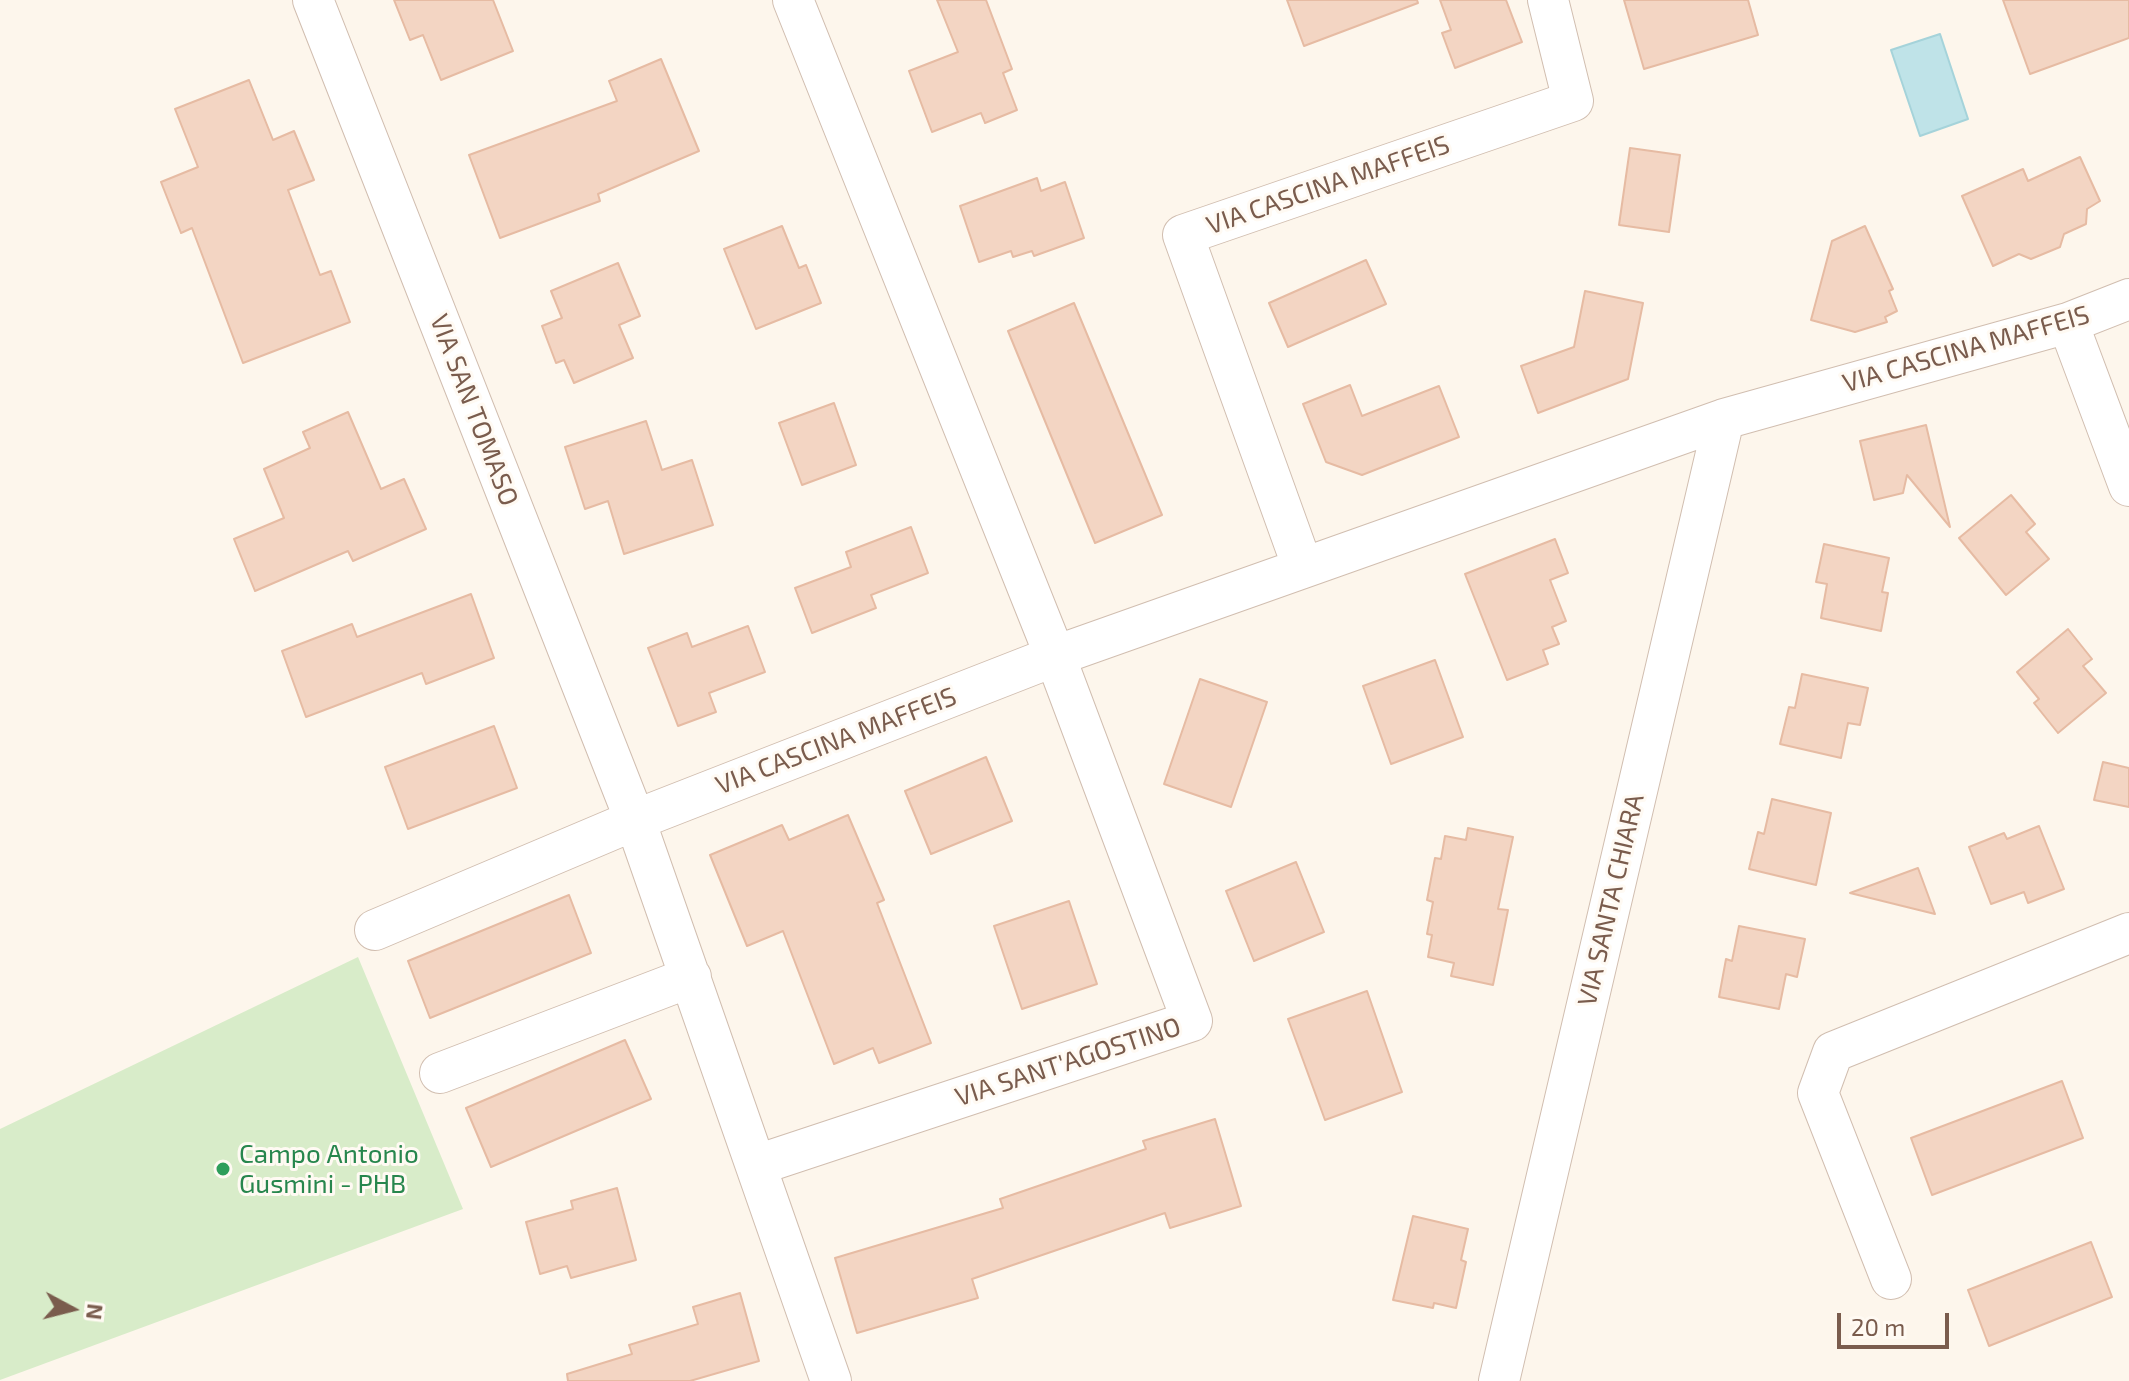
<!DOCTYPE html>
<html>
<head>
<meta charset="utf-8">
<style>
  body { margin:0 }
  #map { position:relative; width:2129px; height:1381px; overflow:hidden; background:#fdf6ec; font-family:"Exo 2",sans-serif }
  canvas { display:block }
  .north { position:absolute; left:32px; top:1269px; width:80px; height:80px; -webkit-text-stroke:6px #fffaf3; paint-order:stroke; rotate:97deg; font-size:22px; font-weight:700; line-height:32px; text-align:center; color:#7a5c4d }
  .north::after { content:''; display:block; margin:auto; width:28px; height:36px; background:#7a5c4d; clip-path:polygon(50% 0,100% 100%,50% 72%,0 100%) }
  .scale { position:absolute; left:1837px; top:1313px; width:112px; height:36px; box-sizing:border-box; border:4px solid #7a5c4d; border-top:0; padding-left:10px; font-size:24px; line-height:28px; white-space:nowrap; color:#7a5c4d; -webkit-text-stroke:6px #fffaf3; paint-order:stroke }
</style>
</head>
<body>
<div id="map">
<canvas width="2129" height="1381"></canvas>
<div class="north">N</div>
<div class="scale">20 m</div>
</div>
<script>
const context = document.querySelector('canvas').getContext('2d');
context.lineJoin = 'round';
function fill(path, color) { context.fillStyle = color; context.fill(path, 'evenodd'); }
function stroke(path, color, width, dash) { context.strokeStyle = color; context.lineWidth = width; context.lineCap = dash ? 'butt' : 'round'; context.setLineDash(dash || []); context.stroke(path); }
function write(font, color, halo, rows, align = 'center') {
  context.font = font + ' "Exo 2",sans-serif'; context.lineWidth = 6; context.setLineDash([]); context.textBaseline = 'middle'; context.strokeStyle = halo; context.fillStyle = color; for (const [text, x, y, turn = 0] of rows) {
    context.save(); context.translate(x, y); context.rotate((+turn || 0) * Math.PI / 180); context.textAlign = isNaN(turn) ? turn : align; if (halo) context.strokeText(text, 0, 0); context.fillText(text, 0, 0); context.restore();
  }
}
fill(new Path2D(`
  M 358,957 L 463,1209 L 0,1380 L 0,1129 Z`), '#d8ecc9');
const water = new Path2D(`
  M 1940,34 L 1968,119 L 1920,136 L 1891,50 Z`);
fill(water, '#bfe3e8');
stroke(water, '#a5d3da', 2);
const building = new Path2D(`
  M 394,0 L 493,0 L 513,51 L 441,80 L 423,35 L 410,40 Z
  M 937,0 L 986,0 L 1012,69 L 1003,73 L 1017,110 L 985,123 L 981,113 L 932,132 L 909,71 L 958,52 Z
  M 1287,0 L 1417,0 L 1418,3 L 1304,46 Z
  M 1440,0 L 1506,0 L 1522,42 L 1455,68 L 1442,33 L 1451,30 Z
  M 1624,0 L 1748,0 L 1758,35 L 1644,69 Z
  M 2003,0 L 2129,0 L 2129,38 L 2030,74 Z
  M 661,59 L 699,151 L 598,194 L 600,201 L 500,238 L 469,155 L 617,101 L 609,81 Z
  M 249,80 L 273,140 L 294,131 L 314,180 L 288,190 L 320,275 L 331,271 L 350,322 L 243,363 L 192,228 L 181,233 L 161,182 L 198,167 L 175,109 Z
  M 1630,148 L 1680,155 L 1669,232 L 1619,225 Z
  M 2080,157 L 2100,201 L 2087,209 L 2086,224 L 2064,234 L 2060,247 L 2031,259 L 2019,254 L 1993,266 L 1962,196 L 2023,169 L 2028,181 Z
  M 1037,178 L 1041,191 L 1065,182 L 1084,238 L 1034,256 L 1032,251 L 1013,257 L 1011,251 L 979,262 L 960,206 Z
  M 782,226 L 799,268 L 806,265 L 821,303 L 756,329 L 724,249 Z
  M 1865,226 L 1893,289 L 1889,291 L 1897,311 L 1885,317 L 1887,322 L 1855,332 L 1811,320 L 1832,241 Z
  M 1366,260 L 1386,304 L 1288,347 L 1269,303 Z
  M 618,263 L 640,316 L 619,325 L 633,358 L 574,383 L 564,360 L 556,363 L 542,326 L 562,318 L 551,291 Z
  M 1585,291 L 1643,303 L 1628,379 L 1538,413 L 1521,366 L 1574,347 Z
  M 1074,303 L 1162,515 L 1095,543 L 1008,331 Z
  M 1350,385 L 1362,416 L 1439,386 L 1459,437 L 1362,475 L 1326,462 L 1303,404 Z
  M 834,403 L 856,465 L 802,485 L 779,423 Z
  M 348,412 L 381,489 L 404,479 L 426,529 L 353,561 L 348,551 L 255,591 L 234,539 L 284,518 L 264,469 L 310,448 L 303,432 Z
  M 646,421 L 662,470 L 692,460 L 713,525 L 624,554 L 608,501 L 585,509 L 565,447 Z
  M 1926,425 L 1950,527 L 1907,475 L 1903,493 L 1874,500 L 1860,441 Z
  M 2011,495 L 2035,524 L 2026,532 L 2049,559 L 2006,595 L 1959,538 Z
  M 911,527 L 928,573 L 871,595 L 876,608 L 812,633 L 795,588 L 851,567 L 846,552 Z
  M 1555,539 L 1568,573 L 1550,580 L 1566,621 L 1552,627 L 1559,644 L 1543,650 L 1548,664 L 1507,680 L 1465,574 Z
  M 1824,544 L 1889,558 L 1882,592 L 1888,593 L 1881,631 L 1821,618 L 1827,584 L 1816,582 Z
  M 471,594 L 494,658 L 426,684 L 422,673 L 306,717 L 282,651 L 352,624 L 357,637 Z
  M 748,626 L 765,672 L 709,693 L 716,712 L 678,726 L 648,648 L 687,633 L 692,647 Z
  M 2068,629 L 2092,659 L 2083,666 L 2106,693 L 2058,733 L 2034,703 L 2039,699 L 2017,672 Z
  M 1435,660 L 1463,737 L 1391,764 L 1363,686 Z
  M 1802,674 L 1868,688 L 1860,725 L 1848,723 L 1841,758 L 1780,744 L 1789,707 L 1795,708 Z
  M 1200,679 L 1267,702 L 1231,807 L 1164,784 Z
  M 494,726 L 517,788 L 408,829 L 385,767 Z
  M 986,757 L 1012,821 L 931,854 L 905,791 Z
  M 2103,762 L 2129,768 L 2129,807 L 2094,800 Z
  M 1772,799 L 1831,813 L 1816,885 L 1749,869 L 1758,832 L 1764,834 Z
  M 848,815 L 884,900 L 877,903 L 931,1043 L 879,1063 L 873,1048 L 834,1064 L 783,931 L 747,946 L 710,855 L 782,825 L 789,840 Z
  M 2039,826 L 2064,889 L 2028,903 L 2024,892 L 1991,904 L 1969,847 L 2004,833 L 2007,839 Z
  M 1468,828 L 1513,837 L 1498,909 L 1508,910 L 1493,985 L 1451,976 L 1454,963 L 1428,957 L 1432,935 L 1427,934 L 1433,902 L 1427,900 L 1435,858 L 1441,859 L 1445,836 L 1466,840 Z
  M 1296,862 L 1324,932 L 1254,961 L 1226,891 Z
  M 1918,868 L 1935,914 L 1850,893 Z
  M 569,895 L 591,953 L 430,1018 L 408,961 Z
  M 1069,901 L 1097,984 L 1022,1009 L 994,926 Z
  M 1739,926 L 1805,939 L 1797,977 L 1786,974 L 1779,1009 L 1719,997 L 1726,959 L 1732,961 Z
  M 1367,991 L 1402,1092 L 1325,1120 L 1288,1019 Z
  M 625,1040 L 651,1099 L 491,1167 L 466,1108 Z
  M 2062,1081 L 2083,1138 L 1932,1195 L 1911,1138 Z
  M 1215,1119 L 1241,1206 L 1170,1228 L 1165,1213 L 972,1279 L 978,1298 L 857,1333 L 835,1258 L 1003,1208 L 1000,1199 L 1146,1149 L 1143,1141 Z
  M 617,1188 L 636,1260 L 571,1278 L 567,1266 L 540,1274 L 526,1222 L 573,1209 L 571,1201 Z
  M 1413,1216 L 1468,1229 L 1461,1260 L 1466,1262 L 1456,1308 L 1434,1303 L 1433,1308 L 1393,1300 Z
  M 2091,1242 L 2112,1297 L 1989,1346 L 1968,1290 Z
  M 740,1293 L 759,1361 L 690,1381 L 568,1381 L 567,1374 L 632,1354 L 629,1345 L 698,1324 L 693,1307 Z`);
fill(building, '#f3d5c3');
stroke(building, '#e6bba3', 2);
const minor = new Path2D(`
  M 313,0 L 635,820 L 831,1381
  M 2068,323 L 2129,486
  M 1303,568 L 1183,235 L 1573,101 L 1548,0
  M 375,930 L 635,820 L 1055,656 L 1724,419 L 2068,323 L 2129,299
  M 440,1073 L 691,977
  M 757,1165 L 1192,1021 L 1055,656 L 793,0
  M 1891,1279 L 1818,1093 L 1833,1052 L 2129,933
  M 1499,1381 L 1724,419`);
stroke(minor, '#d1beb0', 42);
stroke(minor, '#fff', 40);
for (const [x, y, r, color] of [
  [223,1169,8,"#2e9e5b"]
]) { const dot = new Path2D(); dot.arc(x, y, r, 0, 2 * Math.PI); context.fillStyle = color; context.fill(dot); stroke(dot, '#fffaf3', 3); }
write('26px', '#7a5c4d', '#fffaf3', [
  ["VIA CASCINA MAFFEIS",1328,185,-19],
  ["VIA CASCINA MAFFEIS",1966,349,-16],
  ["VIA SAN TOMASO",474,410,69],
  ["VIA CASCINA MAFFEIS",836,741,-21],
  ["VIA SANTA CHIARA",1611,900,-77],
  ["VIA SANT'AGOSTINO",1068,1062,-18]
]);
write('26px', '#27864d', '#fffaf3', [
  ["Campo Antonio",239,1154],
  ["Gusmini - PHB",239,1184]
], 'left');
</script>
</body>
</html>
